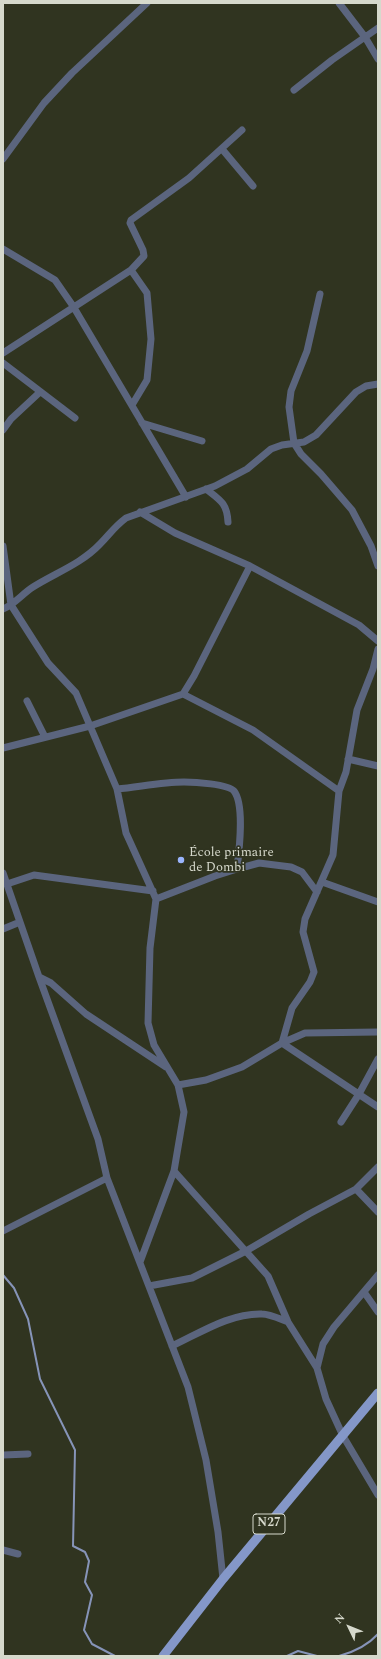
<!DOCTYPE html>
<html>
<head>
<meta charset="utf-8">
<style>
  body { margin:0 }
  #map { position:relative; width:381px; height:1659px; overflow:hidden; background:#303420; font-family:Spectral,serif }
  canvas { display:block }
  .frame { position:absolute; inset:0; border:4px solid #d6d9cc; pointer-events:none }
  .north { position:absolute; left:329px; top:1607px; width:40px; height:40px; -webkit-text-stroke:3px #303420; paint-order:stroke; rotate:313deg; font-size:11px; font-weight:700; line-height:16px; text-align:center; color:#d6d9cc }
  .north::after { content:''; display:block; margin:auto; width:14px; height:18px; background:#d6d9cc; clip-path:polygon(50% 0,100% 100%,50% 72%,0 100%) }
</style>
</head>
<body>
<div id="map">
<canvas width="381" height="1659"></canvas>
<div class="frame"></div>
<div class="north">N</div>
</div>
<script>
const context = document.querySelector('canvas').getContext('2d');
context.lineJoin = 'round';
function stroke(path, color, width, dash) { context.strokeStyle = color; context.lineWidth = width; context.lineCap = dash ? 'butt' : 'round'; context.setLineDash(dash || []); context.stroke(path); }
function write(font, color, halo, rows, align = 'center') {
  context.font = font + ' Spectral,serif'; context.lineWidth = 3.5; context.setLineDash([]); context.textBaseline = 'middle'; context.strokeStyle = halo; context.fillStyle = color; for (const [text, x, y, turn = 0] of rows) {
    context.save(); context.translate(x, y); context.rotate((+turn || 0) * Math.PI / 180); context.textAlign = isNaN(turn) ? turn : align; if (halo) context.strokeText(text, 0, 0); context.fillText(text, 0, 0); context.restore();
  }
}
stroke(new Path2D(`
  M 3,1275 L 14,1288 L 28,1319 L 40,1379 L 75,1450 L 73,1546 L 85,1552 L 89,1561 L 85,1582 L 92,1595 L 84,1630 L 92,1644 L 115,1656
  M 287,1656 L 298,1651 L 317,1656
  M 339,1656 C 354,1652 368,1645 378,1634`), '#8694b8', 2);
stroke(new Path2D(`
  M 339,3 L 365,37 L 378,59
  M 294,90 L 332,60 L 378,28
  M 222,149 L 253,186
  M 3,159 L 44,103 L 72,73 L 147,3
  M 3,249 L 55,280 L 73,306 L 186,497
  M 131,270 L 147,293 L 151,339 L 147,380 L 132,405
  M 320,294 L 307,351 L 291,391 L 289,407 L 294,443 L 301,454 L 321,474 L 352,510 L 371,546 L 378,566
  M 3,353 L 131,270 L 144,256 L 143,250 L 130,223 L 131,220 L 189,178 L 242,130
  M 3,363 L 75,418
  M 142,423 L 202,441
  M 3,430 L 11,419 L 40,392
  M 206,489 C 220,500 227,503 228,522
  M 140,512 L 175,533 L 250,566 L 359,625 L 378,641
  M 3,546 L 11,605 L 48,663 L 76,693 L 117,789 L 126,833 L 156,899 L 150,948 L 148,1023 L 154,1045 L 178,1085 L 184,1112 L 174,1171 L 140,1262
  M 3,609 C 15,604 22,594 33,587 C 55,573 81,564 100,544 C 110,534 114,527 126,518 L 215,486 L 247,469 L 271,449 L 282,445 L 304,442 L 316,435 L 356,392 L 366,386 L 378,384
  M 378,649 L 373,669 L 357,710 L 346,772 L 339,791 L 333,855 L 305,919 L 303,932 L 314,972 L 310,982 L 292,1008 L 282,1043 L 378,1107
  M 183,694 L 253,730 L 339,791
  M 27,701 L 45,737
  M 3,748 L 90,726 L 183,694 L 194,676 L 250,566
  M 348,759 L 378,766
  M 117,789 C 139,787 162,782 184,782 C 194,782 228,784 234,791 C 245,805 239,852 237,869 L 215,876 L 156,899
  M 237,869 L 259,863 L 291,867 L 302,872 L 317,892
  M 3,873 L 39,977 L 98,1139 L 107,1178 L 188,1387 L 206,1460 L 218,1532 L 223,1579
  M 322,882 L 378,902
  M 7,884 L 34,875 L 153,891
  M 3,929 L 20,922
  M 39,977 L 51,983 L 86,1014 L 166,1067
  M 178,1085 L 206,1080 L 242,1067 L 282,1043 L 305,1033 L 378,1032
  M 341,1122 L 359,1094 L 378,1059
  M 174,1171 L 268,1276 L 288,1322 L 317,1368 L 326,1399 L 343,1436 L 378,1495
  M 356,1189 L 378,1212
  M 3,1231 L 107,1178
  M 149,1286 L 192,1278 L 246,1251 L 309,1214 L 356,1189 L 378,1167
  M 364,1292 L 378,1312
  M 172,1346 C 200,1333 230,1313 262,1314 C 270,1314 280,1319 288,1322
  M 317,1368 L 323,1344 L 334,1327 L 378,1275
  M 3,1455 L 28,1454
  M 3,1550 L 18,1554`), '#5b657e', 7);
stroke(new Path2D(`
  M 163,1656 L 223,1579 L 378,1393`), '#8497c8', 9);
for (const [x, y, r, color] of [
  [181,860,4,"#9ab5fd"]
]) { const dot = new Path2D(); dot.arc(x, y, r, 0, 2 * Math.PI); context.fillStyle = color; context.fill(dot); stroke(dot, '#303420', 1.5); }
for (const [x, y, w] of [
  [269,1524,32]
]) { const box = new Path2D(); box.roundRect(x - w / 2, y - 10, w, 20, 3); context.fillStyle = '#303420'; context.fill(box); stroke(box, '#d6d9cc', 1); }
write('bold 12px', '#d6d9cc', null, [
  ["N27",269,1524]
]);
write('13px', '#d6d9cc', '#303420', [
  ["École primaire",189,853],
  ["de Dombi",189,868]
], 'left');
</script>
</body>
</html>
